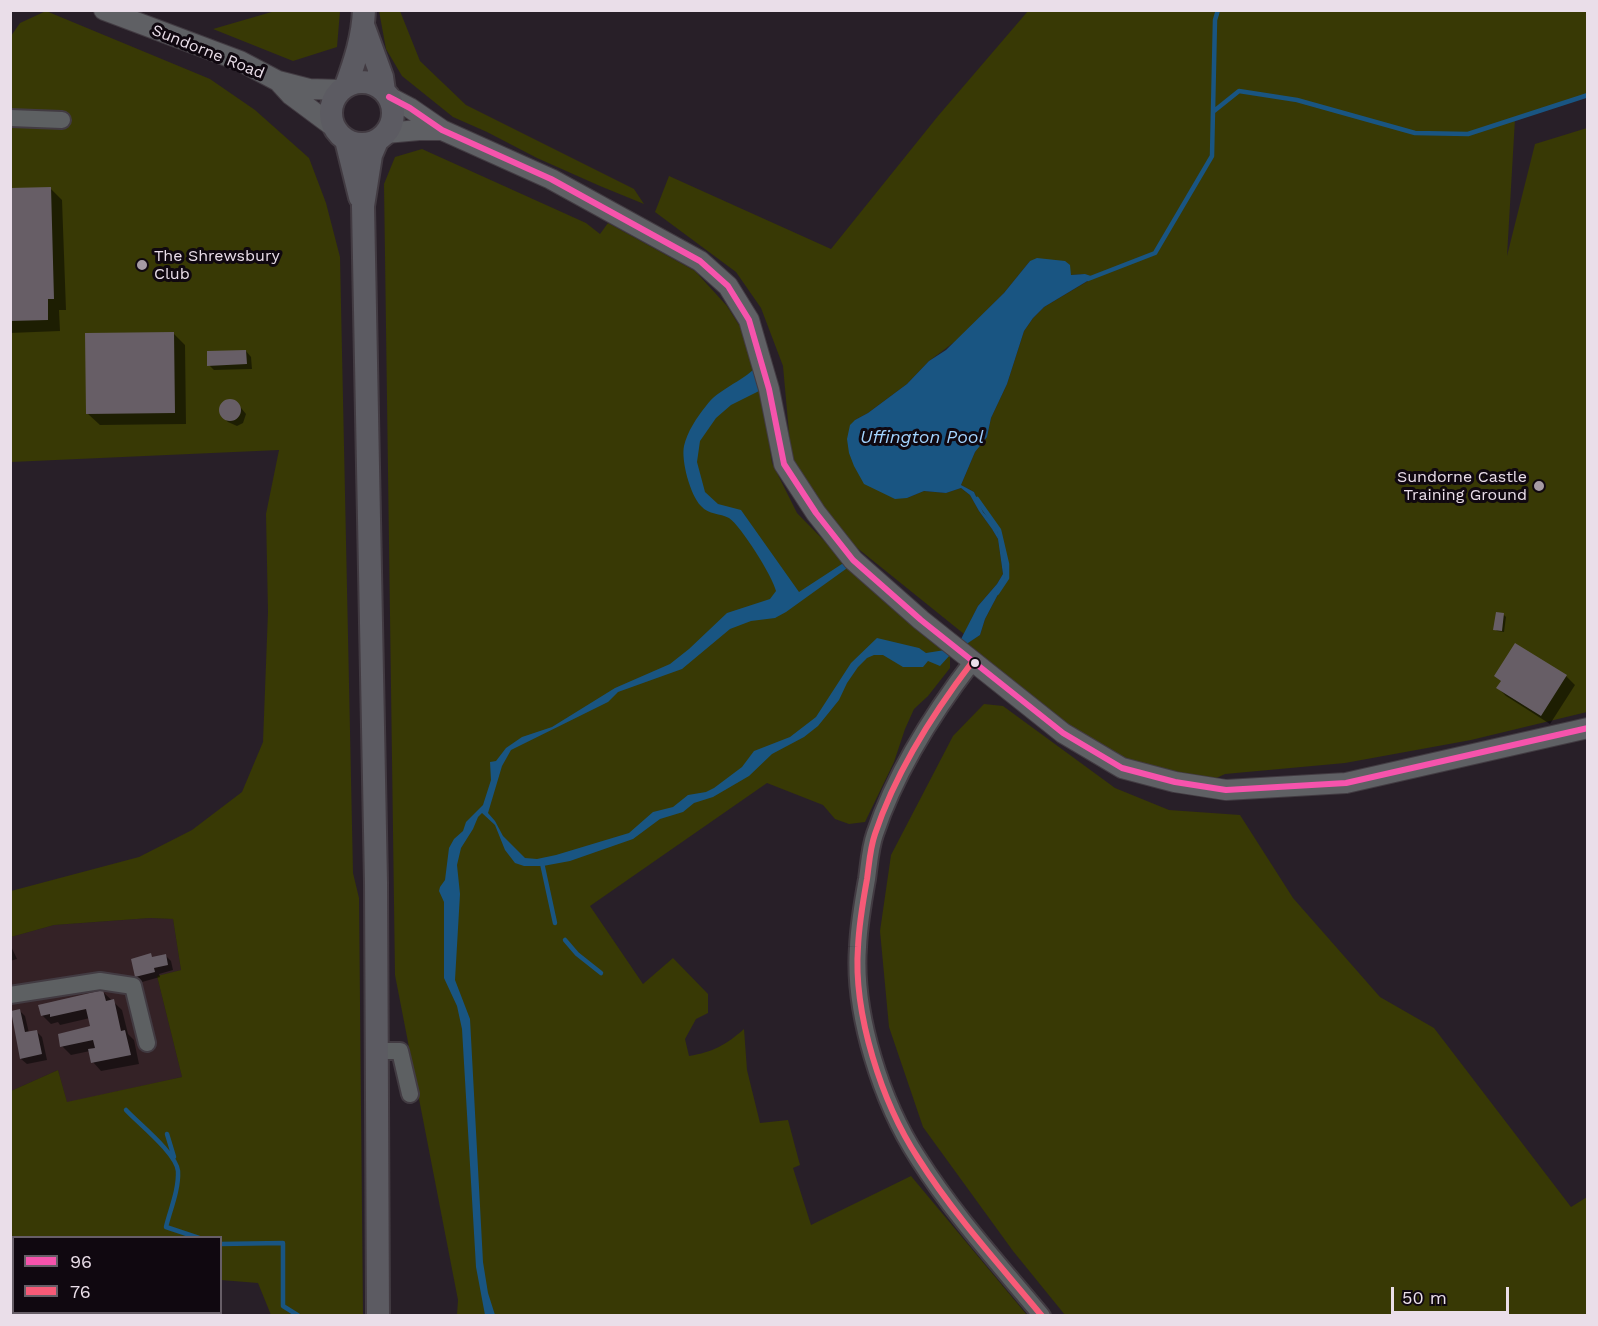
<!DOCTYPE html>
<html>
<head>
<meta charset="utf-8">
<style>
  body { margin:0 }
  #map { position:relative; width:1598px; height:1326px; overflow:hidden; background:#281f28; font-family:"Work Sans",sans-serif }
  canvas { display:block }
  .frame { position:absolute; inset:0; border:12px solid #eadee9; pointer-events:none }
  .legend { position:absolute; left:12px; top:1236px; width:210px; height:78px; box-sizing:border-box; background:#100810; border:2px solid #675e67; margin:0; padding:8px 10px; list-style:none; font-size:18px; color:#eadee9 }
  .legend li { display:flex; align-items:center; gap:12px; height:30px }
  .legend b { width:30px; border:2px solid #675e67 }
  .scale { position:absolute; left:1391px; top:1287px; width:118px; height:27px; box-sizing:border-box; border:3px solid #eadee9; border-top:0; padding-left:8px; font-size:18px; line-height:21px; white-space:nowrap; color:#eadee9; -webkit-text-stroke:4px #100810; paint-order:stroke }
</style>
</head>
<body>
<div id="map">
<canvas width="1598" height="1326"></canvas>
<div class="frame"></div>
<ul class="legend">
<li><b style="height:8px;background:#f653ac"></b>96</li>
<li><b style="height:8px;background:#f75a77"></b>76</li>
</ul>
<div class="scale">50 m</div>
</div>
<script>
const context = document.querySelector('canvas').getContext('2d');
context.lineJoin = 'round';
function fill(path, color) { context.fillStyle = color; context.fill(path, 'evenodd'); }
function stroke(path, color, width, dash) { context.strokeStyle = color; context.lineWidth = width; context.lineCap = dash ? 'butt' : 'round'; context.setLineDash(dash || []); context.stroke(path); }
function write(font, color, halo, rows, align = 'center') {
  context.font = font + ' "Work Sans",sans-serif'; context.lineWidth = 6; context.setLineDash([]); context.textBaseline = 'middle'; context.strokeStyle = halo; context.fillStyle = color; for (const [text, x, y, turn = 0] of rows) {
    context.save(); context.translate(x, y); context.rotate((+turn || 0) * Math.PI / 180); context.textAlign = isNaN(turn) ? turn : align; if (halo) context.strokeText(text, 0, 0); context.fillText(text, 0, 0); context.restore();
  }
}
fill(new Path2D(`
  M 150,918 L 173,919 L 181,970 L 157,976 L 182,1077 L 67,1103 L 58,1070 L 11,1091 L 11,937 L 54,925 Z`), '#342226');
fill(new Path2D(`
  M 46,11 L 210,79 L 255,110 L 309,158 L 326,203 L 340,257 L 353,873 L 359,898 L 363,1315 L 271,1315 L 258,1283 L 221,1280 L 220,1238 L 14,1238 L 13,1251 L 11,1251 L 11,1091 L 58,1070 L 67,1102 L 182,1077 L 157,976 L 181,970 L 173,919 L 150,918 L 54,925 L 11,937 L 11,891 L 139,857 L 192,830 L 242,792 L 263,742 L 268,612 L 266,514 L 279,450 L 11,462 L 11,36 L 20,23 Z
  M 275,11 L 340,11 L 337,47 L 293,61 L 213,29 Z
  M 379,11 L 400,11 L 420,61 L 466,105 L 634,189 L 644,204 L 600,186 L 537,158 L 487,132 L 453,117 L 402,76 L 386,49 Z
  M 1028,11 L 1587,11 L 1587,95 L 1515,119 L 1507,256 L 1535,144 L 1587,128 L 1587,712 L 1471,740 L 1345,763 L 1225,774 L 1210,781 L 1190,782 L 1096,751 L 967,643 L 980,635 L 985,619 L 1005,581 L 996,526 L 983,512 L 974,492 L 961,485 L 975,452 L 987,437 L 991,418 L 1007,384 L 1024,331 L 1033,318 L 1044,307 L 1093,278 L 1085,274 L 1071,275 L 1070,272 L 1030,261 L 1004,293 L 957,340 L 929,361 L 907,384 L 868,413 L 855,420 L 907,498 L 924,491 L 946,493 L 961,488 L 970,495 L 979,511 L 992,529 L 998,539 L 1003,574 L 997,584 L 978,606 L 964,634 L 856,547 L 818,507 L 791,455 L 783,366 L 761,308 L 736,272 L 655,212 L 669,176 L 831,249 L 938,116 Z
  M 422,149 L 586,223 L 600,234 L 608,223 L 695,271 L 727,306 L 746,336 L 761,390 L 772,463 L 797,513 L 845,562 L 950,655 L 950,668 L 928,696 L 914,709 L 905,729 L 894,762 L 865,822 L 849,824 L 835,819 L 823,805 L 767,783 L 590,906 L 643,984 L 673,958 L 708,994 L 708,1013 L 696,1019 L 685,1039 L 689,1056 C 713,1052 726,1045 744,1029 L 747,1070 L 760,1123 L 788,1120 L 800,1165 L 793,1168 L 811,1225 L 911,1176 L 1027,1315 L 457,1315 L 458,1300 L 395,975 L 384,184 L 395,157 Z
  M 984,704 L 1003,706 L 1115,788 L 1169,810 L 1240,815 L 1293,898 L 1380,997 L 1434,1028 L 1571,1207 L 1587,1197 L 1587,1315 L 1065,1315 L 1013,1251 L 923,1127 L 889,1027 L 880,931 L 891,855 L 953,736 Z`), '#383905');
fill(new Path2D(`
  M 1037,258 L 1065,261 L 1070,265 L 1071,275 L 1085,274 L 1094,277 L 1044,307 L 1033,318 L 1024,331 L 1007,384 L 991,418 L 987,437 L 975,452 L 961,485 L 974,492 L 983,512 L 996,526 L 1007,566 L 1005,581 L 985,619 L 980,635 L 950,655 L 940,666 L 928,661 L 923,667 L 903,667 L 883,655 L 874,655 L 867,658 L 858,667 L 847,683 L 839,700 L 818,726 L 804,737 L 772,754 L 749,776 L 713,797 L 694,803 L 683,812 L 660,819 L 633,839 L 570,861 L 543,866 L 524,866 L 515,863 L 505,850 L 495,825 L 482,813 L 478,817 L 473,829 L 461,848 L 457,865 L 460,894 L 455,980 L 470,1019 L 483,1262 L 488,1293 L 495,1315 L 485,1315 L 476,1267 L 462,1029 L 457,1006 L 444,978 L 444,902 L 439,891 L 440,887 L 445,880 L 449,848 L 454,839 L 463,831 L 466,822 L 483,805 L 491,780 L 490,762 L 496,761 L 506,748 L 522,737 L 552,727 L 615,688 L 670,664 L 689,649 L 727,613 L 770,599 L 776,591 C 773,577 741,526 729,518 C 720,513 709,515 701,506 C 690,495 681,460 684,446 C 687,432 697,417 706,406 C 718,389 742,382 756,367 L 761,390 L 731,405 L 716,418 L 700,441 L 697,462 L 705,492 L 718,504 L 741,510 L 799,592 L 845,562 L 850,566 L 786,612 L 775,618 L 751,621 L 730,629 L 682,669 L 618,692 L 608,702 L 511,750 L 502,766 L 488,813 L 495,821 L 503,836 L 525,858 L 537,859 L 556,855 L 629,833 L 653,812 L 673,807 L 688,795 L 706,792 L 714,788 L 742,767 L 754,751 L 790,737 L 816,717 L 851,663 L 877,638 L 919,648 L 926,653 L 945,650 L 961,639 L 978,606 L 997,584 L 1003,574 L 998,539 L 992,529 L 979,511 L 970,495 L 961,488 L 946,493 L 924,491 L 907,498 L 895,499 L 864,484 L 854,466 L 849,453 L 847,439 L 850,425 L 855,420 L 868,413 L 907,384 L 929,361 L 946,350 L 1004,293 L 1030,261 Z`), '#195582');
fill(new Path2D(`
  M 50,188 L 62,200 L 66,310 L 59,310 L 60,331 L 10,333 L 10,189 Z
  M 173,333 L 185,345 L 186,424 L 100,425 L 88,414 Z
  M 246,351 L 251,357 L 252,369 L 214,370 L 209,365 Z
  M 231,400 L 237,403 L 246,414 L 243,423 L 237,426 L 228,422 L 222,416 L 220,410 L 225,402 Z
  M 1504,615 L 1506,617 L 1504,632 L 1497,631 L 1495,629 Z
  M 1496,676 L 1566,676 L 1575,685 L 1550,724 L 1506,696 L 1498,688 L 1502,682 Z
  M 10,944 L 17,959 L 10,961 Z
  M 150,955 L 153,958 L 165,955 L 171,961 L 173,970 L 159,974 L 160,977 L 142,982 L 136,976 Z
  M 103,992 L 122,1010 L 128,1034 L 134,1040 L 139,1064 L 101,1071 L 93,1062 L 90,1051 L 71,1055 L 62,1046 L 92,1028 L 90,1018 L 60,1025 L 58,1022 L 51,1024 L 42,1015 Z
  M 19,1010 L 25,1016 L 29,1033 L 36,1031 L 42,1037 L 47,1060 L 27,1064 L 21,1059 Z`), '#0007');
stroke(new Path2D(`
  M 1214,111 L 1239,91 L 1297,100 L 1415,133 L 1468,134 L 1588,95
  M 1088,279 L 1155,253 L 1212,156 L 1215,20 L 1218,10
  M 977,499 L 999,530 L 1007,564 L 1007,578 L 997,593
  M 542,863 L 555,923
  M 565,940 L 577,954 L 601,973
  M 126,1110 C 139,1124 176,1153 178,1171 C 179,1190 170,1210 166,1227 L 199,1238
  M 167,1134 L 174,1157
  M 220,1244 L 283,1243 L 283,1306 L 299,1316`), '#195582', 4.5);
fill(new Path2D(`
  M 51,187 L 54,299 L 48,299 L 48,320 L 10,321 L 10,188 Z
  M 174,332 L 175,413 L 86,414 L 85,333 Z
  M 246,350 L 247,364 L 207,366 L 207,351 Z
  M219 410a11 11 0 1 1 22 0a11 11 0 1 1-22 0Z
  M 1496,612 L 1504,613 L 1502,631 L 1493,630 Z
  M 1515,643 L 1567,675 L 1541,716 L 1496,688 L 1501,681 L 1494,676 Z
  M 151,953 L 152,957 L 166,954 L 168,965 L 154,968 L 155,972 L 135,977 L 131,959 Z
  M 103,990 L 106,1001 L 114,999 L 121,1031 L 125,1030 L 131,1055 L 91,1063 L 88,1049 L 95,1048 L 93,1040 L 60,1047 L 58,1034 L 90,1026 L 86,1009 L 50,1017 L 50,1014 L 41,1016 L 38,1005 Z
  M 20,1009 L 25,1032 L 37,1030 L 42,1054 L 20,1059 L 11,1011 Z`), '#675e66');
const minor = new Path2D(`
  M 10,118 L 62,120
  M 973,661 C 933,713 896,771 875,834 C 870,848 869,865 867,879 C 863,901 859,924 858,947 C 853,1014 882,1103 918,1158 C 954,1215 999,1264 1042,1316
  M 10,995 L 100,981 L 133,986 L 147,1043
  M 377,1051 L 400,1051 L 410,1094`);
const major = new Path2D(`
  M 104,10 L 240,61 L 278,81 L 309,89 L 341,90
  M 280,83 L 291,95 L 334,127
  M 389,97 L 410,108 L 442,130 L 551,179 L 700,261 L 728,286 L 749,320 L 769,389 L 784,464 L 816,513 L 853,560 L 921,620 L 1063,733 L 1122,768 L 1175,782 L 1226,790 L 1346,783 L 1588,728
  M 386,133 L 419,130 L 442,130`);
const highway = new Path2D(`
  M 363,25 L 382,77 L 384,91
  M331 113a31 31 0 1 1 62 0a31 31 0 1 1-62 0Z
  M 346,86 C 355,61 363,37 364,10
  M 346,140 L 360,197
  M 377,141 L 371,155 L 363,206 L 376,883 L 378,1316`);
stroke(minor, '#423b42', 20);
stroke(major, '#423b42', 22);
stroke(highway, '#423b42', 26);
stroke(minor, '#5d6062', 16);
stroke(major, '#5f6064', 20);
stroke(highway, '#5c5b62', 22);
stroke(new Path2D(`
  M 389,97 L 410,108 L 442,130 L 551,179 L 700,261 L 728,286 L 749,320 L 769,389 L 784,464 L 816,513 L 853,560 L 921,620 L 1063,733 L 1122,768 L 1175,782 L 1226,790 L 1346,783 L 1588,728`), '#f653ac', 6);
stroke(new Path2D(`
  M 973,661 C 933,713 896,771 875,834 C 870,848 869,865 867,879 C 863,901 859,924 858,947 C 853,1014 882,1103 918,1158 C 954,1215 999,1264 1042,1316`), '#f75a77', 6);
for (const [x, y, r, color] of [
  [142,265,6,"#a69ba5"],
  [1539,486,6,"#a69ba5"],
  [975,663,5,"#eadee9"]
]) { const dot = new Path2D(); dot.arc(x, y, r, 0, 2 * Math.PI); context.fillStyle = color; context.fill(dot); stroke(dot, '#100810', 2); }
write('16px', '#eadee9', '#100810', [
  ["Sundorne Road",208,52,22]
]);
write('16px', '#eadee9', '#100810', [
  ["The Shrewsbury",154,256],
  ["Club",154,274],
  ["Sundorne Castle",1527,477,"right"],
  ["Training Ground",1527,495,"right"]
], 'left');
write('italic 18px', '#a3d4ff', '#100810', [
  ["Uffington Pool",922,438]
]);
</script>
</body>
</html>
